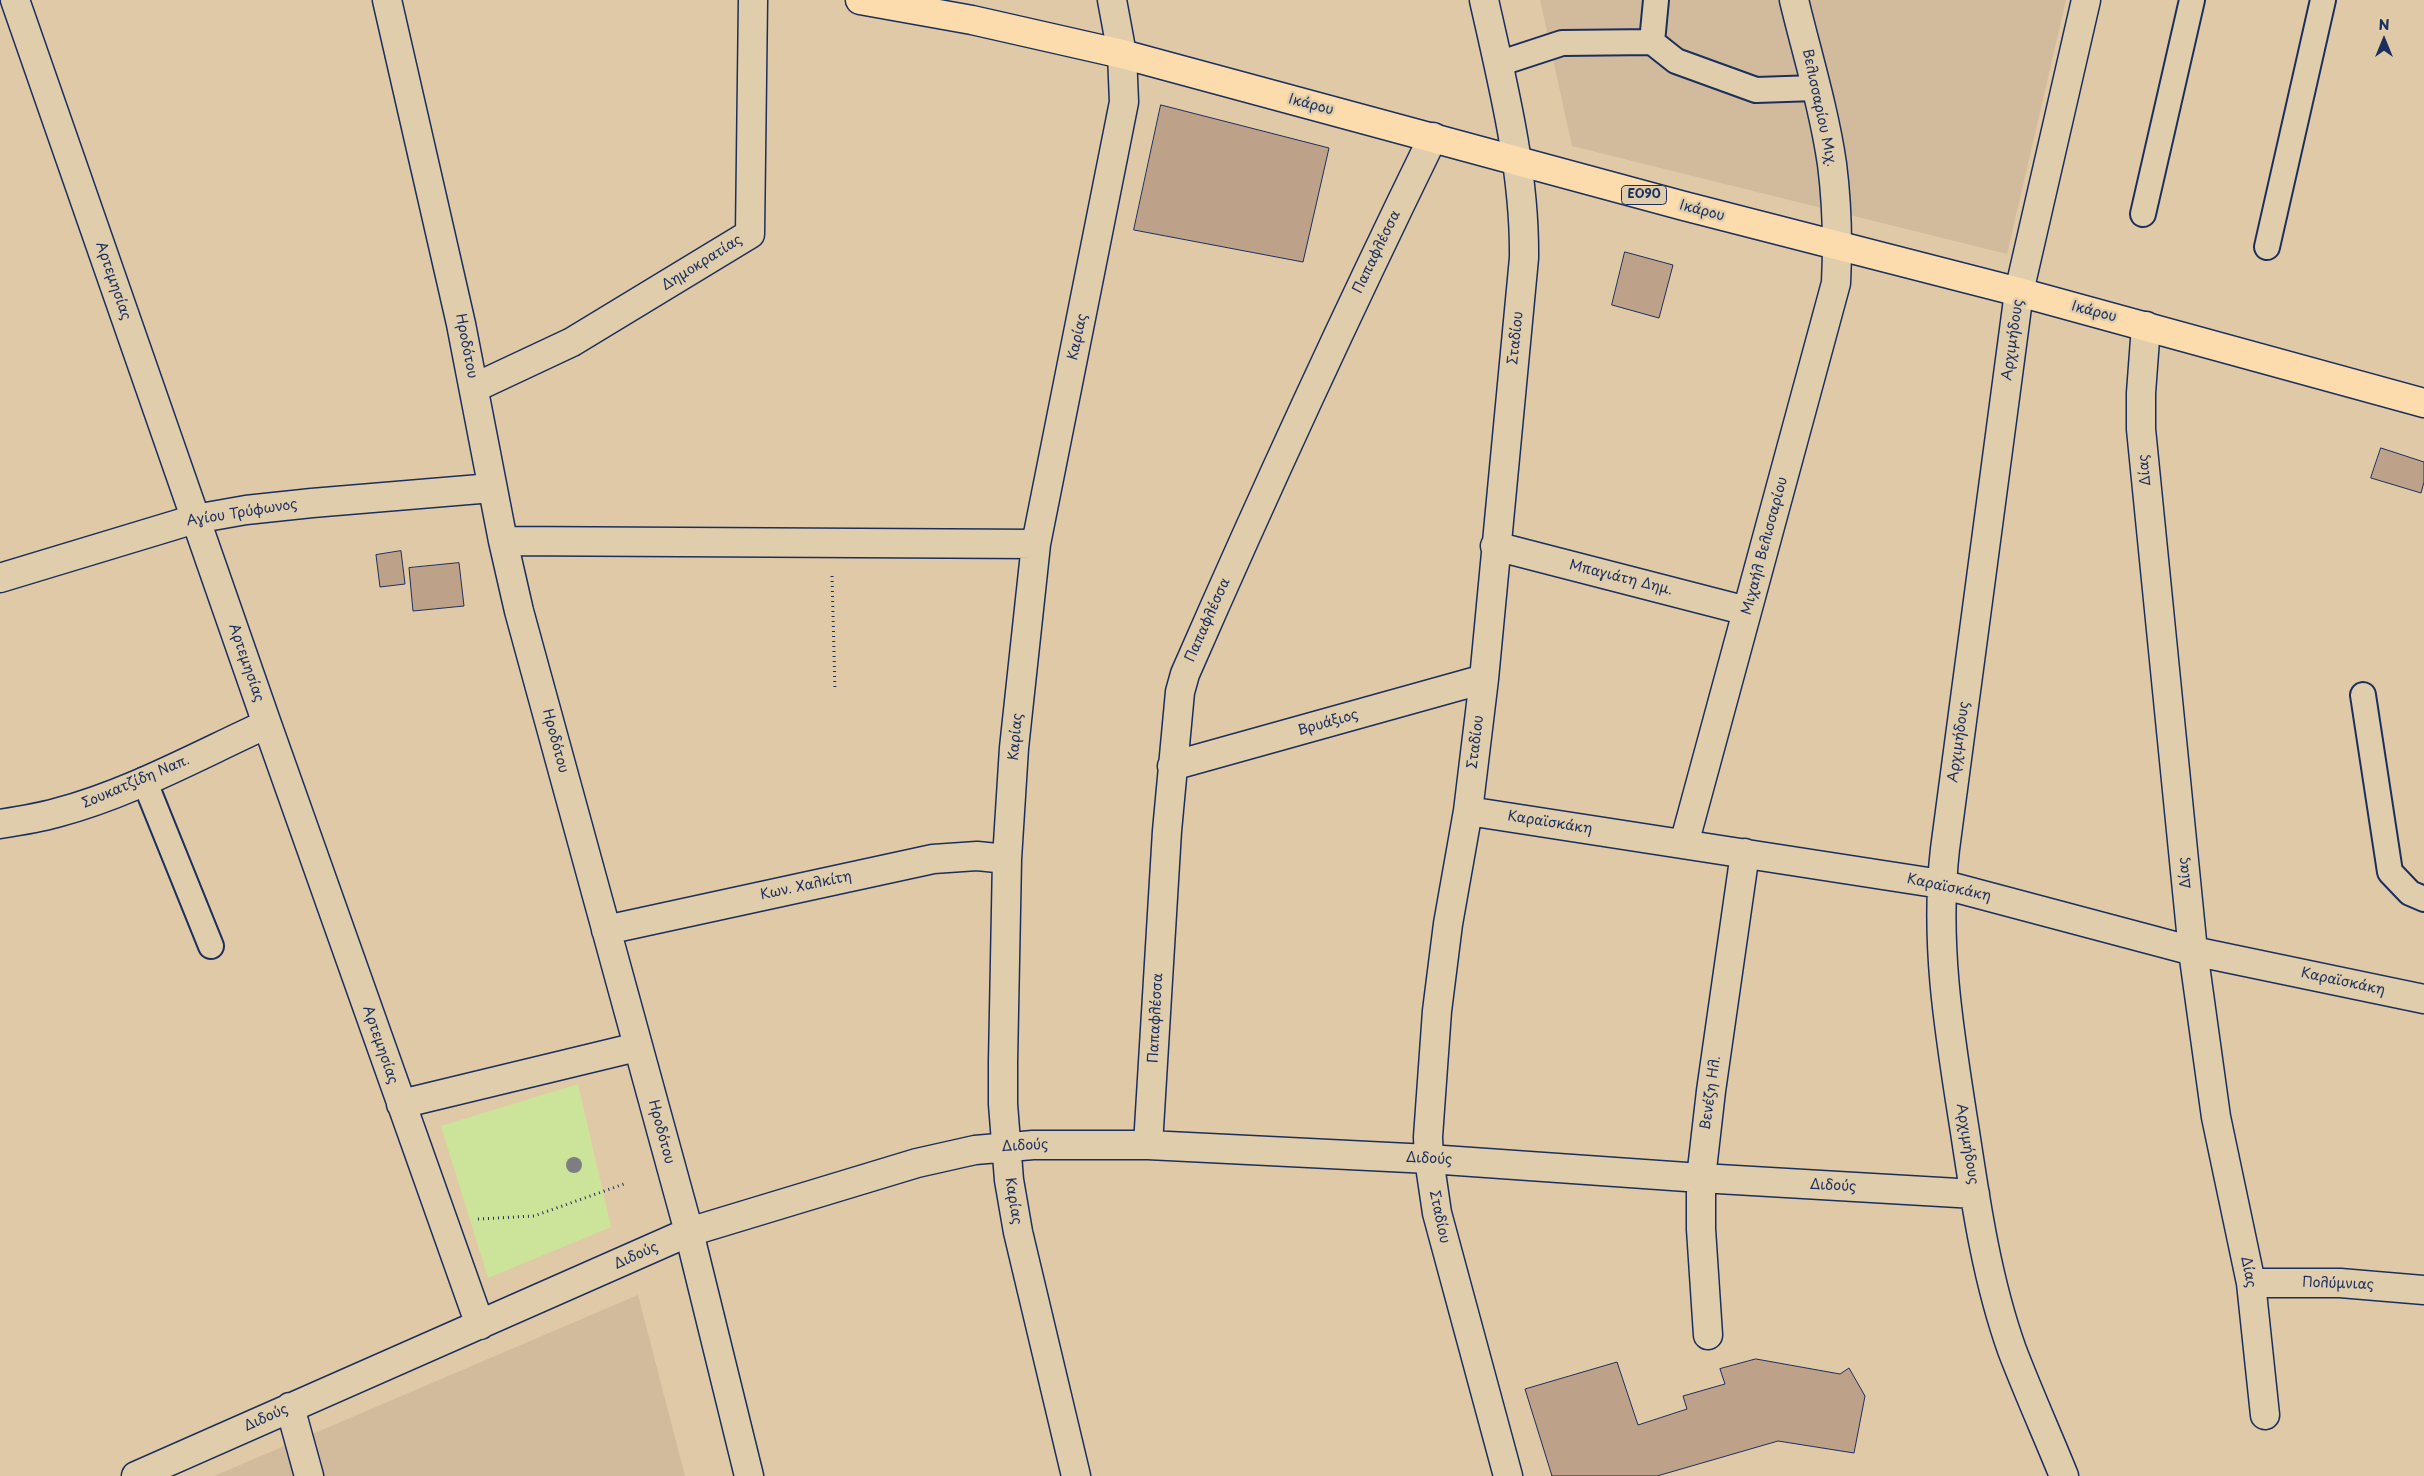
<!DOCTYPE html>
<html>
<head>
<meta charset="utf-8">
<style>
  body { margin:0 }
  #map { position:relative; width:2424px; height:1476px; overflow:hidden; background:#e0c9a6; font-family:"Playpen Sans",sans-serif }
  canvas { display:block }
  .north { position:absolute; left:2359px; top:15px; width:50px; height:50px; -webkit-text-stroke:4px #e0cdab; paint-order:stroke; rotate:0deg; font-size:14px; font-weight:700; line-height:20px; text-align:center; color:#1b2f5e }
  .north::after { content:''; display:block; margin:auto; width:18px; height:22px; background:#1b2f5e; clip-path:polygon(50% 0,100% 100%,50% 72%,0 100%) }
</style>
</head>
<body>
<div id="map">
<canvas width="2424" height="1476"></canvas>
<div class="north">N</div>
</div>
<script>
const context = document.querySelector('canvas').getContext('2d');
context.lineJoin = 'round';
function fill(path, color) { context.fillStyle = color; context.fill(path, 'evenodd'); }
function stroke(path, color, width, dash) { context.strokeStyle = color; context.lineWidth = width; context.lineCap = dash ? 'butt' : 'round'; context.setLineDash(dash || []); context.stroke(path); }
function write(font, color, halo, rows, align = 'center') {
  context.font = font + ' "Playpen Sans",sans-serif'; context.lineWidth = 5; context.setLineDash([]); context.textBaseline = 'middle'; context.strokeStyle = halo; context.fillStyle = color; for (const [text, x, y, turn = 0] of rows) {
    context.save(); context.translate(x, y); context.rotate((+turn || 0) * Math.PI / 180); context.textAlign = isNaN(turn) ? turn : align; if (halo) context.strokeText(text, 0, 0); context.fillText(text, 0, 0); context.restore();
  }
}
fill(new Path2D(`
  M 1540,0 L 2066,0 L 2007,254 L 1572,146 Z
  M 638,1295 L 685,1476 L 214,1476 Z`), '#d2ba9c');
fill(new Path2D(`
  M 578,1084 L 611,1227 L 488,1278 L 441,1126 Z`), '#cbe49a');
const building = new Path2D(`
  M 1161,105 L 1329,148 L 1303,262 L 1134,230 Z
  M 1625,252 L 1673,265 L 1659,318 L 1612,305 Z
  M 2381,448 L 2424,462 L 2424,482 L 2421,493 L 2371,478 Z
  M 401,551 L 405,584 L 380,587 L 376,555 Z
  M 459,563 L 464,606 L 413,611 L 409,568 Z
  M 1756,1359 L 1840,1374 L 1849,1368 L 1865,1396 L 1854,1453 L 1778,1441 L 1657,1476 L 1552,1476 L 1525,1389 L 1617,1362 L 1638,1425 L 1687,1409 L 1683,1396 L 1725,1384 L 1720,1369 Z`);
fill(building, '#bea189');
stroke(building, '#1b2f5e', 1);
const service = new Path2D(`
  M 1652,42 L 1656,0
  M 1498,64 L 1562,43 L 1652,42 L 1676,61 L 1756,90 L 1816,88
  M 2143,214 L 2192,0
  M 2267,247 L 2323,0
  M 2363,695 L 2390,872 L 2410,893 L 2424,899
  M 144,780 L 211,946`);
const minor = new Path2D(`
  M 15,0 L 267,724 L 480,1325
  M 387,0 L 461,324 L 503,541 L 519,611 L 689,1232 L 749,1476
  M 1484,0 C 1503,85 1525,171 1524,258 L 1484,679 L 1468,811 L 1448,924 L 1437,1011 L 1428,1137 L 1429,1159 L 1437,1213 L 1508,1476
  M 2146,326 L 2141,393 L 2141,429 L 2193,951 L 2216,1117 L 2251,1283 L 2265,1415
  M 474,388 L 572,342 L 750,234 L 753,0
  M 503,541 L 1036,544
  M 1495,546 L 1747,611
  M 0,578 L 195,519 L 246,510 L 312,503 L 492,488
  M 1172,766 L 1484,679
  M 1468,811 L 1941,884 L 2193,951 L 2424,999
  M 0,824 C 19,821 38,818 56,813 C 129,794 199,755 267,724
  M 1684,844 L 1836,283 C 1838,243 1837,203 1832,164 C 1824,109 1807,54 1794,0
  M 606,930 L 933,859 L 977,856 L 1007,859
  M 401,1104 L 637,1047
  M 1148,1145 L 1167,831 L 1180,692 L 1185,674 C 1264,493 1346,315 1433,137
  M 2251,1283 L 2340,1283 L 2424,1290
  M 1708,1335 L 1701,1229 L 1701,1178 L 1711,1091 L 1745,853
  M 290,1407 L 309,1476
  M 136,1476 L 689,1232 L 917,1163 L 975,1150 L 1033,1145 L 1148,1145 L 1429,1159 L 1701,1178 L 1975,1194
  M 1076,1476 L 1018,1232 L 1009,1180 L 1003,1104 L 1003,1062 L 1007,859 L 1014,748 L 1036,544 L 1124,102 L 1122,54 L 1112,0
  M 2064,1476 C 2047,1434 2028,1392 2012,1350 C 1987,1280 1976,1205 1965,1132 C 1950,1037 1934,945 1945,849 L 2019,292 L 2086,0`);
const primary = new Path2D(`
  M 860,0 L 972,20 L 1122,54 L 1684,206 L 2019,292 L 2424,403`);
stroke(service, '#1b2f5e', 28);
stroke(minor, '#1b2f5e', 31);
stroke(primary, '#1b2f5e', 31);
stroke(new Path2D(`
  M 832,576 L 835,690
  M 478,1219 L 534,1216 L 624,1184`), '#1b2f5e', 3, [1, 4]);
stroke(service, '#e0cdab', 24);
stroke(minor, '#e0cdab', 28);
stroke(primary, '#fcdcac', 28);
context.fillStyle = '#7e7e82';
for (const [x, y] of [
  [574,1165]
]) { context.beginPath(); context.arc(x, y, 8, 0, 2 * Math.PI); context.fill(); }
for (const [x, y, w] of [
  [1644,195,45]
]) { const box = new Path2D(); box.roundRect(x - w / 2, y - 9.5, w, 19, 4); context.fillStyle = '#e0cdab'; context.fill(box); stroke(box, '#1b2f5e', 1); }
write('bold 12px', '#1b2f5e', null, [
  ["ΕΟ90",1644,195]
]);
write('14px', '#1b2f5e', '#e0cdab', [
  ["Ικάρου",1311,105,15],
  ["Βελισσαρίου Μιχ.",1819,108,78],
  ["Ικάρου",1702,211,15],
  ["Παπαφλέσσα",1377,252,-64],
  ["Δημοκρατίας",702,263,-32],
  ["Αρτεμησίας",113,281,71],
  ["Ικάρου",2094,312,15],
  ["Καρίας",1078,337,-78],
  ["Σταδίου",1516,338,-84],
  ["Αρχιμήδους",2013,340,-82],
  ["Ηροδότου",466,346,79],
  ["Δίας",2145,470,-95],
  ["Αγίου Τρύφωνος",242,513,-9],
  ["Μιχαήλ Βελισσαρίου",1765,546,-75],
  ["Μπαγιάτη Δημ.",1621,578,14],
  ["Παπαφλέσσα",1208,620,-66],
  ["Αρτεμησίας",246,663,71],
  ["Βρυάξιος",1328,723,-16],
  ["Καρίας",1016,737,-85],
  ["Ηροδότου",555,741,75],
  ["Σταδίου",1476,742,-83],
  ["Αρχιμήδους",1959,742,-82],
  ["Σουκατζίδη Ναπ.",136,782,-23],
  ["Καραϊσκάκη",1550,823,9],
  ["Δίας",2185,873,-96],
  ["Κων. Χαλκίτη",806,886,-12],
  ["Καραϊσκάκη",1949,888,12],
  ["Καραϊσκάκη",2343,982,12],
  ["Παπαφλέσσα",1156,1018,-87],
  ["Αρτεμησίας",380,1045,71],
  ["Βενέζη Ηλ.",1711,1093,-82],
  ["Ηροδότου",661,1132,75],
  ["Αρχιμήδους",1967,1144,81],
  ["Διδούς",1025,1146,-3],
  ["Διδούς",1429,1159,3],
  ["Διδούς",1833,1186,3],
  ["Καρίας",1013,1201,81],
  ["Σταδίου",1439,1217,78],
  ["Διδούς",636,1256,-24],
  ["Δίας",2248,1272,79],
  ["Πολύμνιας",2338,1284,2],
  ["Διδούς",266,1418,-24]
]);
</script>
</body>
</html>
